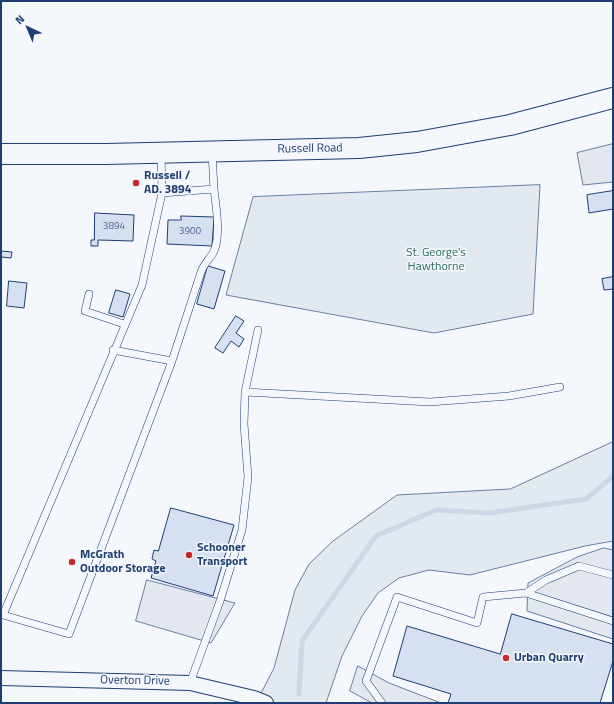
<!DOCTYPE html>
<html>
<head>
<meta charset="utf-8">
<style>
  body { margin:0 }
  #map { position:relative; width:614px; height:704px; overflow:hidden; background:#f4f7fb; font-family:"Titillium Web",sans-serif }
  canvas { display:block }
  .frame { position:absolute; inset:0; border:2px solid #1d3f73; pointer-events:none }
  .north { position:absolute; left:8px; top:8px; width:40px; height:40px; -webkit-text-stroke:3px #f4f7fb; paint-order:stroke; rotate:316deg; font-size:11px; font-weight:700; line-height:16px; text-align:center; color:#1d3f73 }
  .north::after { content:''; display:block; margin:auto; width:14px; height:18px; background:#1d3f73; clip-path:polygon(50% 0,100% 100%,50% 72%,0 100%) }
</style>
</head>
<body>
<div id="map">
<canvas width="614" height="704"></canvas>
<div class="frame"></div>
<div class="north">N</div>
</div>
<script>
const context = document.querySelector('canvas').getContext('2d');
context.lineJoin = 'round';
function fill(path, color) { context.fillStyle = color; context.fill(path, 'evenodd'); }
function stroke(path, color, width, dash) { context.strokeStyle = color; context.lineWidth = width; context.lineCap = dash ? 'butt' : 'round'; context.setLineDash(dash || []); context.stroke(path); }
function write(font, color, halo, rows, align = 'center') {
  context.font = font + ' "Titillium Web",sans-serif'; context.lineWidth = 3; context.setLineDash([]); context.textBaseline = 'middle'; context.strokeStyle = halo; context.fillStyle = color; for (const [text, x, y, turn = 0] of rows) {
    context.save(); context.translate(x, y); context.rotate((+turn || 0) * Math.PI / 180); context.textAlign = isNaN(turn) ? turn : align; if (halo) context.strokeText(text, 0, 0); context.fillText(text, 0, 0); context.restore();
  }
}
const green = new Path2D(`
  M 540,185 L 533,314 L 434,333 L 226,295 L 253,197 Z
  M 613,442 L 613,541 L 585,546 L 470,575 L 429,570 L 399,578 L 378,593 L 362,616 L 342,656 L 326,703 L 256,703 L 274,668 L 295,590 L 309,564 L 333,541 L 397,495 L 510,489 Z`);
fill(green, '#e3e9f0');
stroke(green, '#687fa3', 1);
const parking = new Path2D(`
  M 613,144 L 613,182 L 583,185 L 577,153 Z
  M 604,548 L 613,550 L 613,639 L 527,611 L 528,583 L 577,557 Z
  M 147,580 L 235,603 L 211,643 L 136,621 Z
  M 358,666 L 389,683 L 441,703 L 372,703 L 350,691 Z`);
fill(parking, '#e3e8f0');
stroke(parking, '#687fa3', 1);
stroke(new Path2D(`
  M 299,694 L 302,641 L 376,536 L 436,510 L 489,513 L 586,499 L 613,476`), '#cfd7e4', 5);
const building = new Path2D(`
  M 613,191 L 613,209 L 589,213 L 587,195 Z
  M 95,213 L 134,215 L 133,241 L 98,240 L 98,246 L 91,246 L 91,240 L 94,240 Z
  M 181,216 L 214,217 L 212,246 L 167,244 L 168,220 L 181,220 Z
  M 1,251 L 12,252 L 11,258 L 1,257 Z
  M 208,266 L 225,271 L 214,309 L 197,304 Z
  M 613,277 L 613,289 L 604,290 L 602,279 Z
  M 9,281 L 27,283 L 24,308 L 7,306 Z
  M 116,290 L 130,294 L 123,317 L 109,313 Z
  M 236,316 L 244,321 L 236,333 L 244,339 L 239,347 L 231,341 L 223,353 L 215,348 Z
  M 171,508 L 234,525 L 213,596 L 151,578 L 156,561 L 152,559 L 154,550 L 158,551 Z
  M 512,614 L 613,644 L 613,661 L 600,703 L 448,703 L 451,694 L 393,676 L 407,626 L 500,654 Z`);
fill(building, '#d5e0f0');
stroke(building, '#1d3f73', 1);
const service = new Path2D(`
  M 162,193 L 214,189 L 212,153
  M 89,294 L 85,311 L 124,324
  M 113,350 L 172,361 L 69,634 L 3,615 L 142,285 L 162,193 L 161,155
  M 172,361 L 201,272 C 204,263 211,258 214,251 C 221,235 216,206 214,189
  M 245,392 L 430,402 L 509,396 L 560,387
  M 526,593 L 546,580 L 579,566 L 613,575
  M 190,683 L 220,601 L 242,530 L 248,477 L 244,424 L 245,392 L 258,330
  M 382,703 L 366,681 L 397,597 L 477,623 L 483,597 L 526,593 L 613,621`);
const minor = new Path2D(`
  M 1,678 L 190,683 L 254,698 L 266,703`);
const secondary = new Path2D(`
  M 1,154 L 106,154 L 359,148 L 417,142 L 510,125 L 613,98`);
stroke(service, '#1d3f73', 8);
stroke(minor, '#1d3f73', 16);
stroke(secondary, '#1d3f73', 22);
stroke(service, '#f4f7fb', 7);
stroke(minor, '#f4f7fb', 14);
stroke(secondary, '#f4f7fb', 20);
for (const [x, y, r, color] of [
  [136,183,4,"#c62828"],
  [189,555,4,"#c62828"],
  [72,562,4,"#c62828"],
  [506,658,4,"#c62828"]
]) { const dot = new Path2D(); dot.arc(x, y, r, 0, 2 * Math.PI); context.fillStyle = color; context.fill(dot); stroke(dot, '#f4f7fb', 1.5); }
write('10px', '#4b6792', null, [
  ["3894",114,227],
  ["3900",190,232]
]);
write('12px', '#1d3f73', '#f4f7fb', [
  ["Russell Road",310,149,-1],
  ["Overton Drive",135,681,1]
]);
write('bold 12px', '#1d3f73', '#f4f7fb', [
  ["Russell /",144,176],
  ["AD. 3894",144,190],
  ["Schooner",197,548],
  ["Transport",197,562],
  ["McGrath",80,555],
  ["Outdoor Storage",80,569],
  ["Urban Quarry",514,658]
], 'left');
write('12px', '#2c6c60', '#f4f7fb', [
  ["St. George's",436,253],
  ["Hawthorne",436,267]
]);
</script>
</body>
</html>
